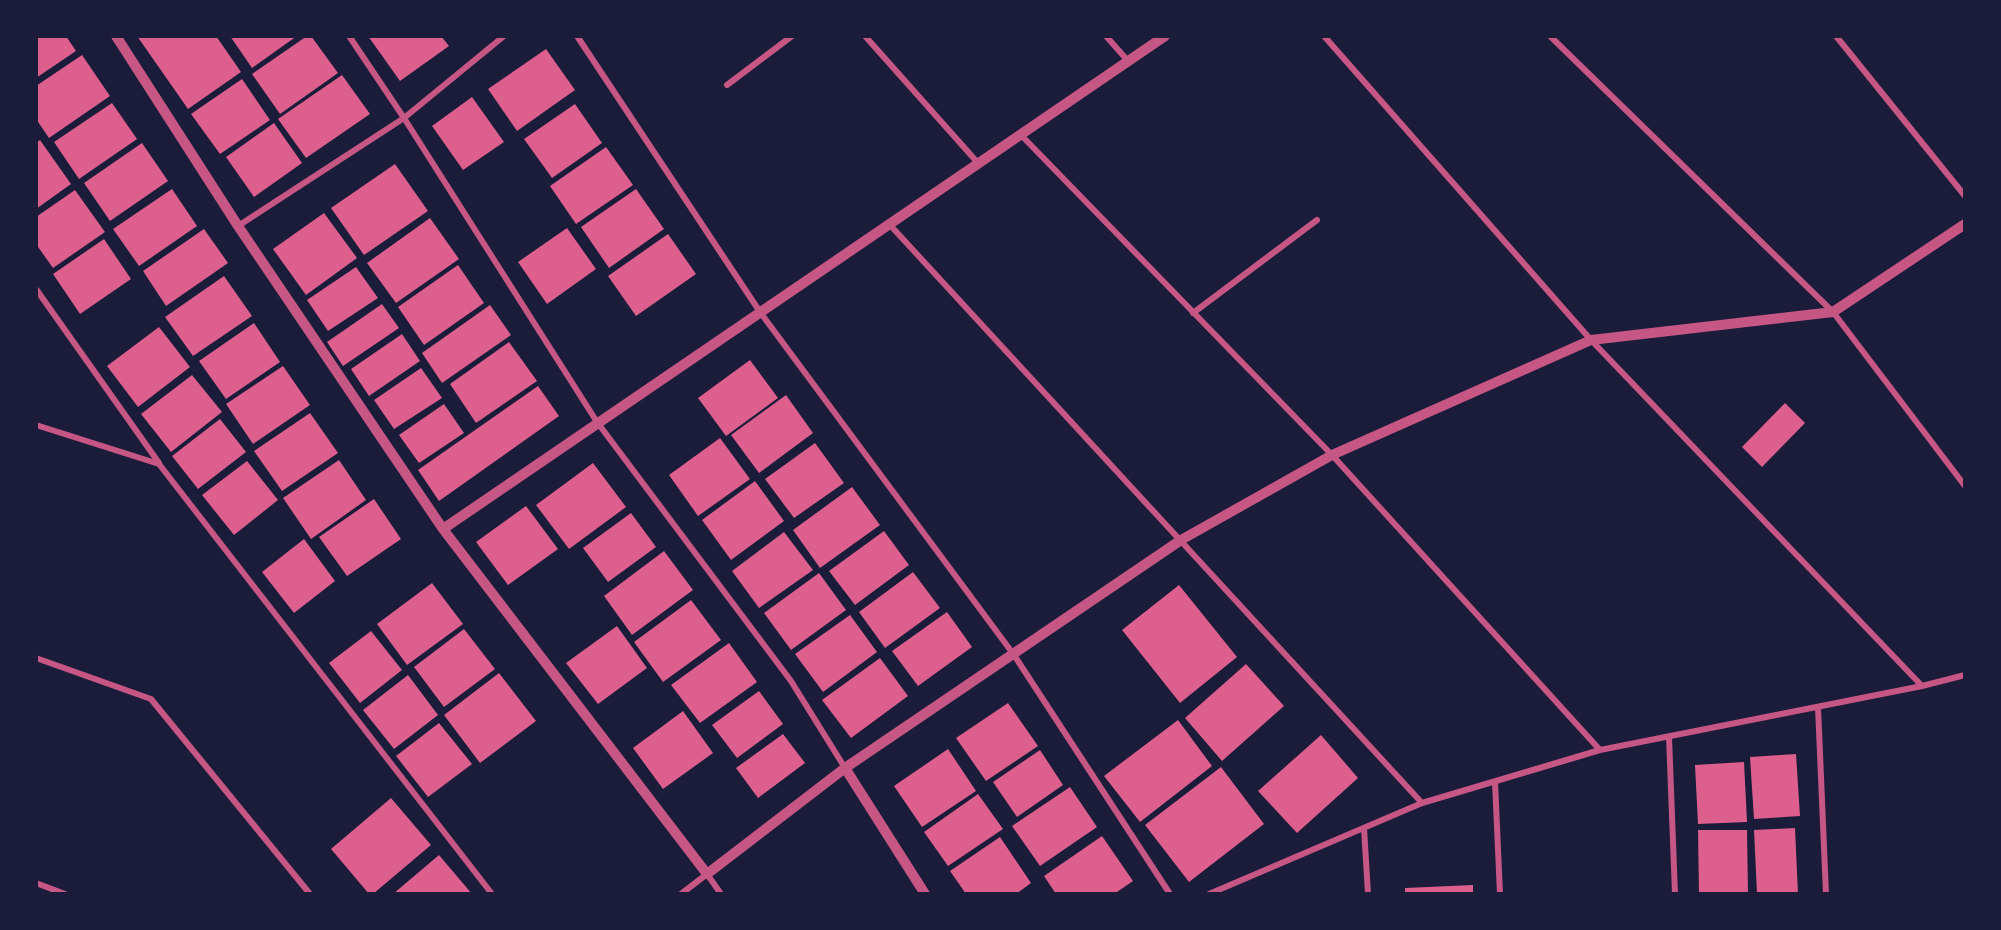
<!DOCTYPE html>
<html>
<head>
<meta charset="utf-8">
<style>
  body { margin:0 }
  #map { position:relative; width:2001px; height:930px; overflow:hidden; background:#1b1b3a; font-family:Karla,sans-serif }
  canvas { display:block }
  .frame { position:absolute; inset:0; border:38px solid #1b1b3a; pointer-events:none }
</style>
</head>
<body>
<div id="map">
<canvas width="2001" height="930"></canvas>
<div class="frame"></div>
</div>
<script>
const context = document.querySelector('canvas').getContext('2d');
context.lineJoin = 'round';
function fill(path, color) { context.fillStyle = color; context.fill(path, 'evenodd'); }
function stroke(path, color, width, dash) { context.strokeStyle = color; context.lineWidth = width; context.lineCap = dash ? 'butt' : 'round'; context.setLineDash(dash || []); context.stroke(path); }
fill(new Path2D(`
  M 36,36 L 66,36 L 76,51 L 36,78 Z
  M 137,36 L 216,36 L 241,72 L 188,109 Z
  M 230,36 L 297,36 L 252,68 Z
  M 307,36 L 311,36 L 338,73 L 280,114 L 252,74 Z
  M 368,36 L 441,36 L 449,46 L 400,81 Z
  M 546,49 L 575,90 L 517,131 L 488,89 Z
  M 82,55 L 110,96 L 49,138 L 36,119 L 36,86 Z
  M 342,75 L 370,114 L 306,158 L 278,119 Z
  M 242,79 L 270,120 L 220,154 L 191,114 Z
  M 472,97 L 504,142 L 463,170 L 432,126 Z
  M 112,103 L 137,139 L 79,179 L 54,142 Z
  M 575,104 L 602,143 L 552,178 L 524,139 Z
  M 274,123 L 302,163 L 254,197 L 226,157 Z
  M 40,140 L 71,184 L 36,209 L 36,143 Z
  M 142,143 L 168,181 L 110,221 L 84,183 Z
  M 606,147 L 633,185 L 576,224 L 550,186 Z
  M 395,164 L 428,211 L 364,255 L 331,208 Z
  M 172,189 L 197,226 L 139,266 L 113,229 Z
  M 636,189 L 664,229 L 609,268 L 581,227 Z
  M 75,190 L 105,232 L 53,268 L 36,244 L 36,217 Z
  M 324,213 L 357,258 L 306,295 L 273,249 Z
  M 430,218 L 459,259 L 396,303 L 367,263 Z
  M 567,228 L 596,269 L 547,304 L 518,262 Z
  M 204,229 L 228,263 L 166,306 L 143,271 Z
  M 668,234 L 696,274 L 636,316 L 608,276 Z
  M 104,239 L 131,279 L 80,314 L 53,274 Z
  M 458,265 L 484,303 L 424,345 L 398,307 Z
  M 356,267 L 378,298 L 328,331 L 307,300 Z
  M 224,276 L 252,316 L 193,356 L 165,317 Z
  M 382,304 L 399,328 L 343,366 L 327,342 Z
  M 490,305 L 511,335 L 442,383 L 422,353 Z
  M 254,323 L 280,362 L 226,399 L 199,361 Z
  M 159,327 L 190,367 L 138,407 L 107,366 Z
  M 402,334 L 420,361 L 369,396 L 351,369 Z
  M 509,342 L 537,381 L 476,423 L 450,384 Z
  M 750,360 L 778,398 L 726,436 L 698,398 Z
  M 283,366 L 310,405 L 253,444 L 226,404 Z
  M 421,368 L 442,398 L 394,429 L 374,400 Z
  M 192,375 L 222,412 L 171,452 L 141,414 Z
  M 538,386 L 559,416 L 439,501 L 418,470 Z
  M 786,395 L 813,433 L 759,473 L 731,435 Z
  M 1785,403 L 1805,423 L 1762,467 L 1742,447 Z
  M 444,404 L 464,433 L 419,463 L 399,435 Z
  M 310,413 L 338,453 L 282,491 L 254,451 Z
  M 220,419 L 246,452 L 198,489 L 172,456 Z
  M 720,438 L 750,479 L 698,516 L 669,475 Z
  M 815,443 L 844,483 L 794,518 L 765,479 Z
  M 339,460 L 366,500 L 311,539 L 283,498 Z
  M 247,461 L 278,500 L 234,535 L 202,495 Z
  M 593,463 L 626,507 L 569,549 L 536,505 Z
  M 755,481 L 784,521 L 731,560 L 702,520 Z
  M 852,487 L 880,525 L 820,568 L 793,530 Z
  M 374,499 L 401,539 L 347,576 L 319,537 Z
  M 526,506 L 558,549 L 508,585 L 476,542 Z
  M 631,513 L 656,547 L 608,582 L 583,548 Z
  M 884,531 L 909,565 L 855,605 L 829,571 Z
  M 784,532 L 813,570 L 759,608 L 732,571 Z
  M 304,539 L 335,581 L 294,613 L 262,572 Z
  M 664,551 L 693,590 L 632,635 L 604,596 Z
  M 913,572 L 940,608 L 885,648 L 859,612 Z
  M 819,573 L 846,610 L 791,650 L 764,613 Z
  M 432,583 L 463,624 L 407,665 L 377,624 Z
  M 1179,585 L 1237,657 L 1180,703 L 1122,630 Z
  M 691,600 L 721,640 L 663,682 L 634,642 Z
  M 947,612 L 972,647 L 918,686 L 892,651 Z
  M 850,615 L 877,652 L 823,692 L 795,654 Z
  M 617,626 L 647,668 L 598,704 L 566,663 Z
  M 464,629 L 495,669 L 444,707 L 414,667 Z
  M 371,631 L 402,670 L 360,703 L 329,663 Z
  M 729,643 L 757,682 L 700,723 L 671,685 Z
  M 880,658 L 908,696 L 851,738 L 822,700 Z
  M 1246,664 L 1284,706 L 1222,761 L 1185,718 Z
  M 499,673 L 536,721 L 480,763 L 444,715 Z
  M 408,675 L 438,715 L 394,749 L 363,710 Z
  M 759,691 L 783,724 L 737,758 L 712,725 Z
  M 1008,703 L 1038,746 L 986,781 L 956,738 Z
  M 683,711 L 713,753 L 663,789 L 633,748 Z
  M 1178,720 L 1212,766 L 1140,822 L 1104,776 Z
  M 439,723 L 472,764 L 428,797 L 396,756 Z
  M 783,734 L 805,763 L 758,798 L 736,768 Z
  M 1321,735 L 1358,778 L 1297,833 L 1258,791 Z
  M 948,749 L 976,791 L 922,827 L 894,786 Z
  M 1040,750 L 1063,785 L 1017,817 L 993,782 Z
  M 1796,754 L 1800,816 L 1754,819 L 1750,757 Z
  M 1744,762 L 1747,822 L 1698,824 L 1695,765 Z
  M 1221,767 L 1264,824 L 1189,882 L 1145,825 Z
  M 1070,787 L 1097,827 L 1040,866 L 1012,826 Z
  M 978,794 L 1003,829 L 948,866 L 924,832 Z
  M 391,798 L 431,845 L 373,894 L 369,894 L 331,849 Z
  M 1795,828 L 1798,894 L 1757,894 L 1754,830 Z
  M 1698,830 L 1747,830 L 1748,894 L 1699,894 Z
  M 1102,836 L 1133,881 L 1114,894 L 1056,894 L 1044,876 Z
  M 1000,837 L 1031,883 L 1016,894 L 966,894 L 950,871 Z
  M 439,855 L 472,894 L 393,894 Z
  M 1473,885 L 1473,894 L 1405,894 L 1405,888 Z`), '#dd5f8e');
stroke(new Path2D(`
  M 349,36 L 404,118 L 597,422 L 791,681 L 845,768
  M 577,36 L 760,312 L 1014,655 L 1170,894
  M 865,36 L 978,163
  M 1106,36 L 1128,61
  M 1324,36 L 1591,340 L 1922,686
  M 1550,36 L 1833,312 L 1965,486
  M 1836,36 L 1965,196
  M 727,85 L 792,36
  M 1021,135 L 1332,455 L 1600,750
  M 890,225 L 1422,803
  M 238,226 L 404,118 L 504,36
  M 36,289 L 159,463
  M 1193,313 L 1317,220
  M 36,425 L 159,464 L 492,894
  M 36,658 L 151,699 L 310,894
  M 1818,707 L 1826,894
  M 1669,737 L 1675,894
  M 1495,782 L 1500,894
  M 1364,828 L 1368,894
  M 36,883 L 65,894
  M 681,894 L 707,874 L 721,894
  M 1209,894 L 1422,803 L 1600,750 L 1922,686 L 1965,675`), '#c65784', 6);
stroke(new Path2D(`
  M 116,36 L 238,226 L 443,529 L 707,874 L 845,768 L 1181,540 L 1332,455 L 1591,340 L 1833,312 L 1965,224
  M 443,529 L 1165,36
  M 845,768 L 925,894`), '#c65784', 10);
</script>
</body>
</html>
